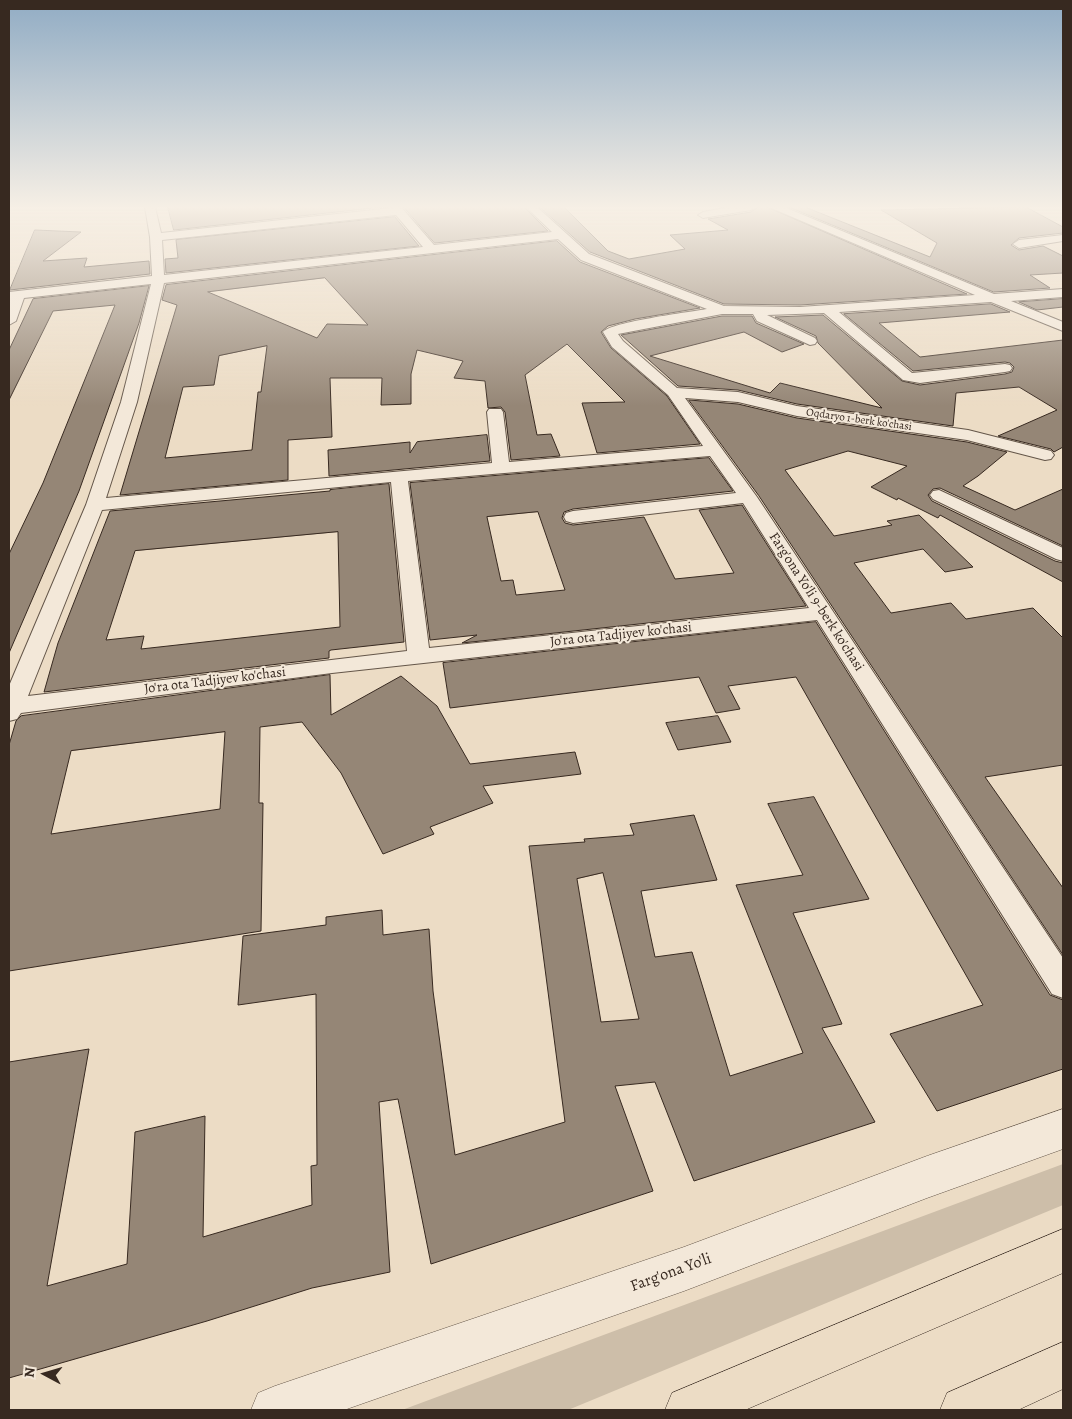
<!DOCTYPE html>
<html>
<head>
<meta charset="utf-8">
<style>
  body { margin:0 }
  #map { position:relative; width:1072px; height:1419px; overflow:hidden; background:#ecdcc5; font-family:Alegreya,serif }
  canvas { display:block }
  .frame { position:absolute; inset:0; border:10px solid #372920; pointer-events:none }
  .north { position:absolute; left:20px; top:1349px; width:50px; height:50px; -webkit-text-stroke:4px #f3e8d9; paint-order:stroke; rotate:276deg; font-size:14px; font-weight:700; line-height:20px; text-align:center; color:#372920 }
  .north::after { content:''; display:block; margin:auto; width:18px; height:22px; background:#372920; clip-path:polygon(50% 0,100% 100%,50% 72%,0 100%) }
</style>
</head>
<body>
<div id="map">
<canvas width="1072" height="1419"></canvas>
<div class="frame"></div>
<div class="north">N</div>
</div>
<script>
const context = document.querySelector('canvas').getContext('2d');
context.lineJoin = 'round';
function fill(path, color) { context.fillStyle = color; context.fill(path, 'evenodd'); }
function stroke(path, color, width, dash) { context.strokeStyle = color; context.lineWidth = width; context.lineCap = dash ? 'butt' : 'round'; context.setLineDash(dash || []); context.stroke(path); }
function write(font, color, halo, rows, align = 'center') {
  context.font = font + ' Alegreya,serif'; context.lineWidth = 4; context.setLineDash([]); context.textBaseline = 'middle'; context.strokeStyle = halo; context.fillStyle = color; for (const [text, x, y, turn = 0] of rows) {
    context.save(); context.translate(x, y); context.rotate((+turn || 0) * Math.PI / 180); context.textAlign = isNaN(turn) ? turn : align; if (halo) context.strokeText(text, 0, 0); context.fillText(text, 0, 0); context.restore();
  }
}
fill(new Path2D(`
  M 1063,1164 L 1063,1205 L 568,1410 L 402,1410 Z`), '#cdbea9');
const building = new Path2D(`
  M 168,207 L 382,207 L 174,230 Z
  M 404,207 L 524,207 L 548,231 L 435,243 Z
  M 540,207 L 564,207 L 608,251 L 629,259 L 685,249 L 670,235 L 728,230 L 708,219 L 751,212 L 758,207 L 767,207 L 967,294 L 800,305 L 724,304 L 590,252 Z
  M 789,207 L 805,207 L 930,257 L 937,243 L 881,210 L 1026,207 L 1063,227 L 1063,233 L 1019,238 L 1011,245 L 1019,250 L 1043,246 L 1063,256 L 1063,273 L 1030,275 L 1050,288 L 994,292 Z
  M 395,217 L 419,246 L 166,273 L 165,259 L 178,258 L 176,240 Z
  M 35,230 L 81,232 L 43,261 L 87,258 L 84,267 L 149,261 L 150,274 L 10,290 Z
  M 557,241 L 580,262 L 700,308 L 635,319 L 608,326 L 601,332 L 611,348 L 667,396 L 700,444 L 597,453 L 582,403 L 625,402 L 567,344 L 525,375 L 537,435 L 551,434 L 560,456 L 511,460 L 505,412 L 501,407 L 488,408 L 485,381 L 454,378 L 463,361 L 417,350 L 411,374 L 411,404 L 381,405 L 382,378 L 330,378 L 332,437 L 288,440 L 288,480 L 120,495 L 177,305 L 162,300 L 166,285 ZM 325,278 L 368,325 L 327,324 L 317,338 L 208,292 ZM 267,346 L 261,392 L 258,392 L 252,450 L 165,458 L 183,387 L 214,385 L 219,356 Z
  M 149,286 L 139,323 L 79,491 L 9,653 L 9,554 L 43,483 L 115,305 L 53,311 L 9,400 L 9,350 L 33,299 Z
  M 1063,299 L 1063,307 L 1037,310 L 1019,302 Z
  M 991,304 L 1010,312 L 879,323 L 920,357 L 1063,340 L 1063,447 L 1054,452 L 1051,449 L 998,436 L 1057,410 L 1019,387 L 956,393 L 953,426 L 797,404 L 738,390 L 678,386 L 621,335 L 722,316 L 752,316 L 756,323 L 804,344 L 782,352 L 744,332 L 650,356 L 770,393 L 780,383 L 882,408 L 818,343 L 816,336 L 775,317 L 823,315 L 902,381 L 920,385 L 1005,374 L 1012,372 L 1014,367 L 1010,363 L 1005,362 L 913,371 L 844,314 Z
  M 689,400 L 738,404 L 797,418 L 967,442 L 1007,452 L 978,476 L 963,486 L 1015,510 L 1063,489 L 1063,546 L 940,488 L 933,489 L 928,495 L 932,501 L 1055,561 L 1063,563 L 1063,582 L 940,515 L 938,518 L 898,498 L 897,500 L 871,487 L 907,466 L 848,451 L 785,470 L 834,536 L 892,525 L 887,521 L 919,515 L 973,567 L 945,572 L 923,549 L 854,563 L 891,613 L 951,603 L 966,619 L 1033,608 L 1063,638 L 1063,765 L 985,777 L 1063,888 L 1063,955 L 759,496 Z
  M 487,435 L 490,461 L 329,476 L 328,450 L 410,442 L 410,453 L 417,442 Z
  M 709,458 L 733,491 L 573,509 L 564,512 L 562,518 L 565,523 L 573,525 L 644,517 L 675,579 L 734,573 L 699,510 L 742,505 L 806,606 L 462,643 L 477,635 L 430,640 L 410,483 ZM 538,512 L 565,590 L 516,595 L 513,580 L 501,581 L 487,517 Z
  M 389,484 L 404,642 L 331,650 L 329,651 L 329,658 L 44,692 L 58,643 L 110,511 L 330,491 L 330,490 ZM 338,532 L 340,627 L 141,649 L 144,636 L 106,640 L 135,551 Z
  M 816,622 L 1050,995 L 1063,1000 L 1063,1069 L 937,1111 L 890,1034 L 983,1005 L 796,677 L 728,686 L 740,709 L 716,713 L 699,677 L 450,708 L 443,663 Z
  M 330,675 L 331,715 L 401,676 L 437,706 L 470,764 L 575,752 L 581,774 L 483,786 L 493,803 L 430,827 L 434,834 L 383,854 L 341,773 L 302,722 L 260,727 L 259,803 L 263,803 L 261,931 L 9,971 L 9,745 L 16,721 L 21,716 ZM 225,732 L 220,809 L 51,834 L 71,751 Z
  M 718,716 L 731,742 L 678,750 L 666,723 Z
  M 814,797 L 869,899 L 793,913 L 842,1024 L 822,1028 L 875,1122 L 694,1181 L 655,1082 L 615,1086 L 653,1191 L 431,1264 L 398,1099 L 379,1102 L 390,1272 L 312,1288 L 207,1321 L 9,1378 L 9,1062 L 89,1049 L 47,1286 L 127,1264 L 135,1132 L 205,1116 L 203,1237 L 312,1205 L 311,1166 L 317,1165 L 316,994 L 238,1005 L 243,936 L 326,925 L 326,917 L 382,910 L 383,935 L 429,929 L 433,991 L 455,1155 L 565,1122 L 529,846 L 585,842 L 584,839 L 634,835 L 630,824 L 694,815 L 717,880 L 641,891 L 655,957 L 692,952 L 730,1076 L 803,1053 L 736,885 L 803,875 L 768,804 ZM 603,873 L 639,1019 L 601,1022 L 577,879 Z`);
fill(building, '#958676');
stroke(building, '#372920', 1);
const minor = new Path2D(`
  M 145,207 L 155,207 L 161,233 L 401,207 L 434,245 L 552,232 L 526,207 L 537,207 L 589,254 L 724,306 L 800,307 L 975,295 L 769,207 L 784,207 L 994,294 L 1063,289 L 1063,297 L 1011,301 L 1063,322 L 1063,331 L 991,302 L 839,312 L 912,373 L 1005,364 L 1010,365 L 1012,368 L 1010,371 L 1005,372 L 920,383 L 903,380 L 824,313 L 767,315 L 815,338 L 817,341 L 815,344 L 810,345 L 757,321 L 753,314 L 722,314 L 618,334 L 623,341 L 677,388 L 738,392 L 797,406 L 968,430 L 1051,451 L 1054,455 L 1051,459 L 1045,460 L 967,440 L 797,416 L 738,402 L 685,398 L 757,497 L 1063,958 L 1063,998 L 1052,994 L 817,620 L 332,673 L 21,713 L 17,719 L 9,721 L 9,686 L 86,505 L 121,402 L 151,284 L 24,298 L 16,321 L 9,325 L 9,292 L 152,276 L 150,237 ZM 396,215 L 423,247 L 164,275 L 162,240 ZM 558,239 L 581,260 L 707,309 C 690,312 611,322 603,332 L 612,347 L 668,395 L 703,446 L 509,462 L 503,412 L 501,409 L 489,409 L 487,412 L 492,463 L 106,498 L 137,402 L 164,283 ZM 710,456 L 736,493 L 573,511 L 566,513 L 564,517 L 566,521 L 573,523 L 743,503 L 809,608 L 429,648 L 408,481 ZM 391,482 L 407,651 L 28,696 L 102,510 Z
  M 730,207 L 756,207 L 751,210 L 703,218 L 698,215 L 703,212 Z
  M 1063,235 L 1063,241 L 1019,248 L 1013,244 L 1019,240 Z
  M 939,490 L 1063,548 L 1063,561 L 1056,559 L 933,499 L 930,495 L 933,491 Z`);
const tertiary = new Path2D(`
  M 1063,1109 L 1063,1149 L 927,1198 L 684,1291 L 344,1410 L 251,1410 L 258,1393 L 275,1386 L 684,1247 L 927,1156 Z`);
const primary = new Path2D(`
  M 1063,1229 L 1063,1273 L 745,1410 L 665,1410 L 672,1393 Z
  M 1063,1342 L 1063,1389 L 1018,1410 L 940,1410 L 947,1393 Z`);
stroke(minor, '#645649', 2);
stroke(tertiary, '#645649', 1);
stroke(primary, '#372920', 1);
fill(minor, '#f3e8d9');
fill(tertiary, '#f3e8d9');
fill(primary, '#ecdcc5');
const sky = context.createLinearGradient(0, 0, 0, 406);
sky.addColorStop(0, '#91acc4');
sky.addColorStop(0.51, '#f6efe5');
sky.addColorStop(1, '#f6efe500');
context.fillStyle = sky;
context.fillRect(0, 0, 1072, 406);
write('11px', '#372920', '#f3e8d9', [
  ["Oqdaryo 1-berk ko'chasi",859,420,8]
]);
write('14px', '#372920', '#f3e8d9', [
  ["Farg'ona Yo'li 9-berk ko'chasi",816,602,57],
  ["Jo'ra ota Tadjiyev ko'chasi",621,635,-6],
  ["Jo'ra ota Tadjiyev ko'chasi",215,681,-7]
]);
write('16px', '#372920', '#f3e8d9', [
  ["Farg'ona Yo'li",671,1273,-20]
]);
</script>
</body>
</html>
